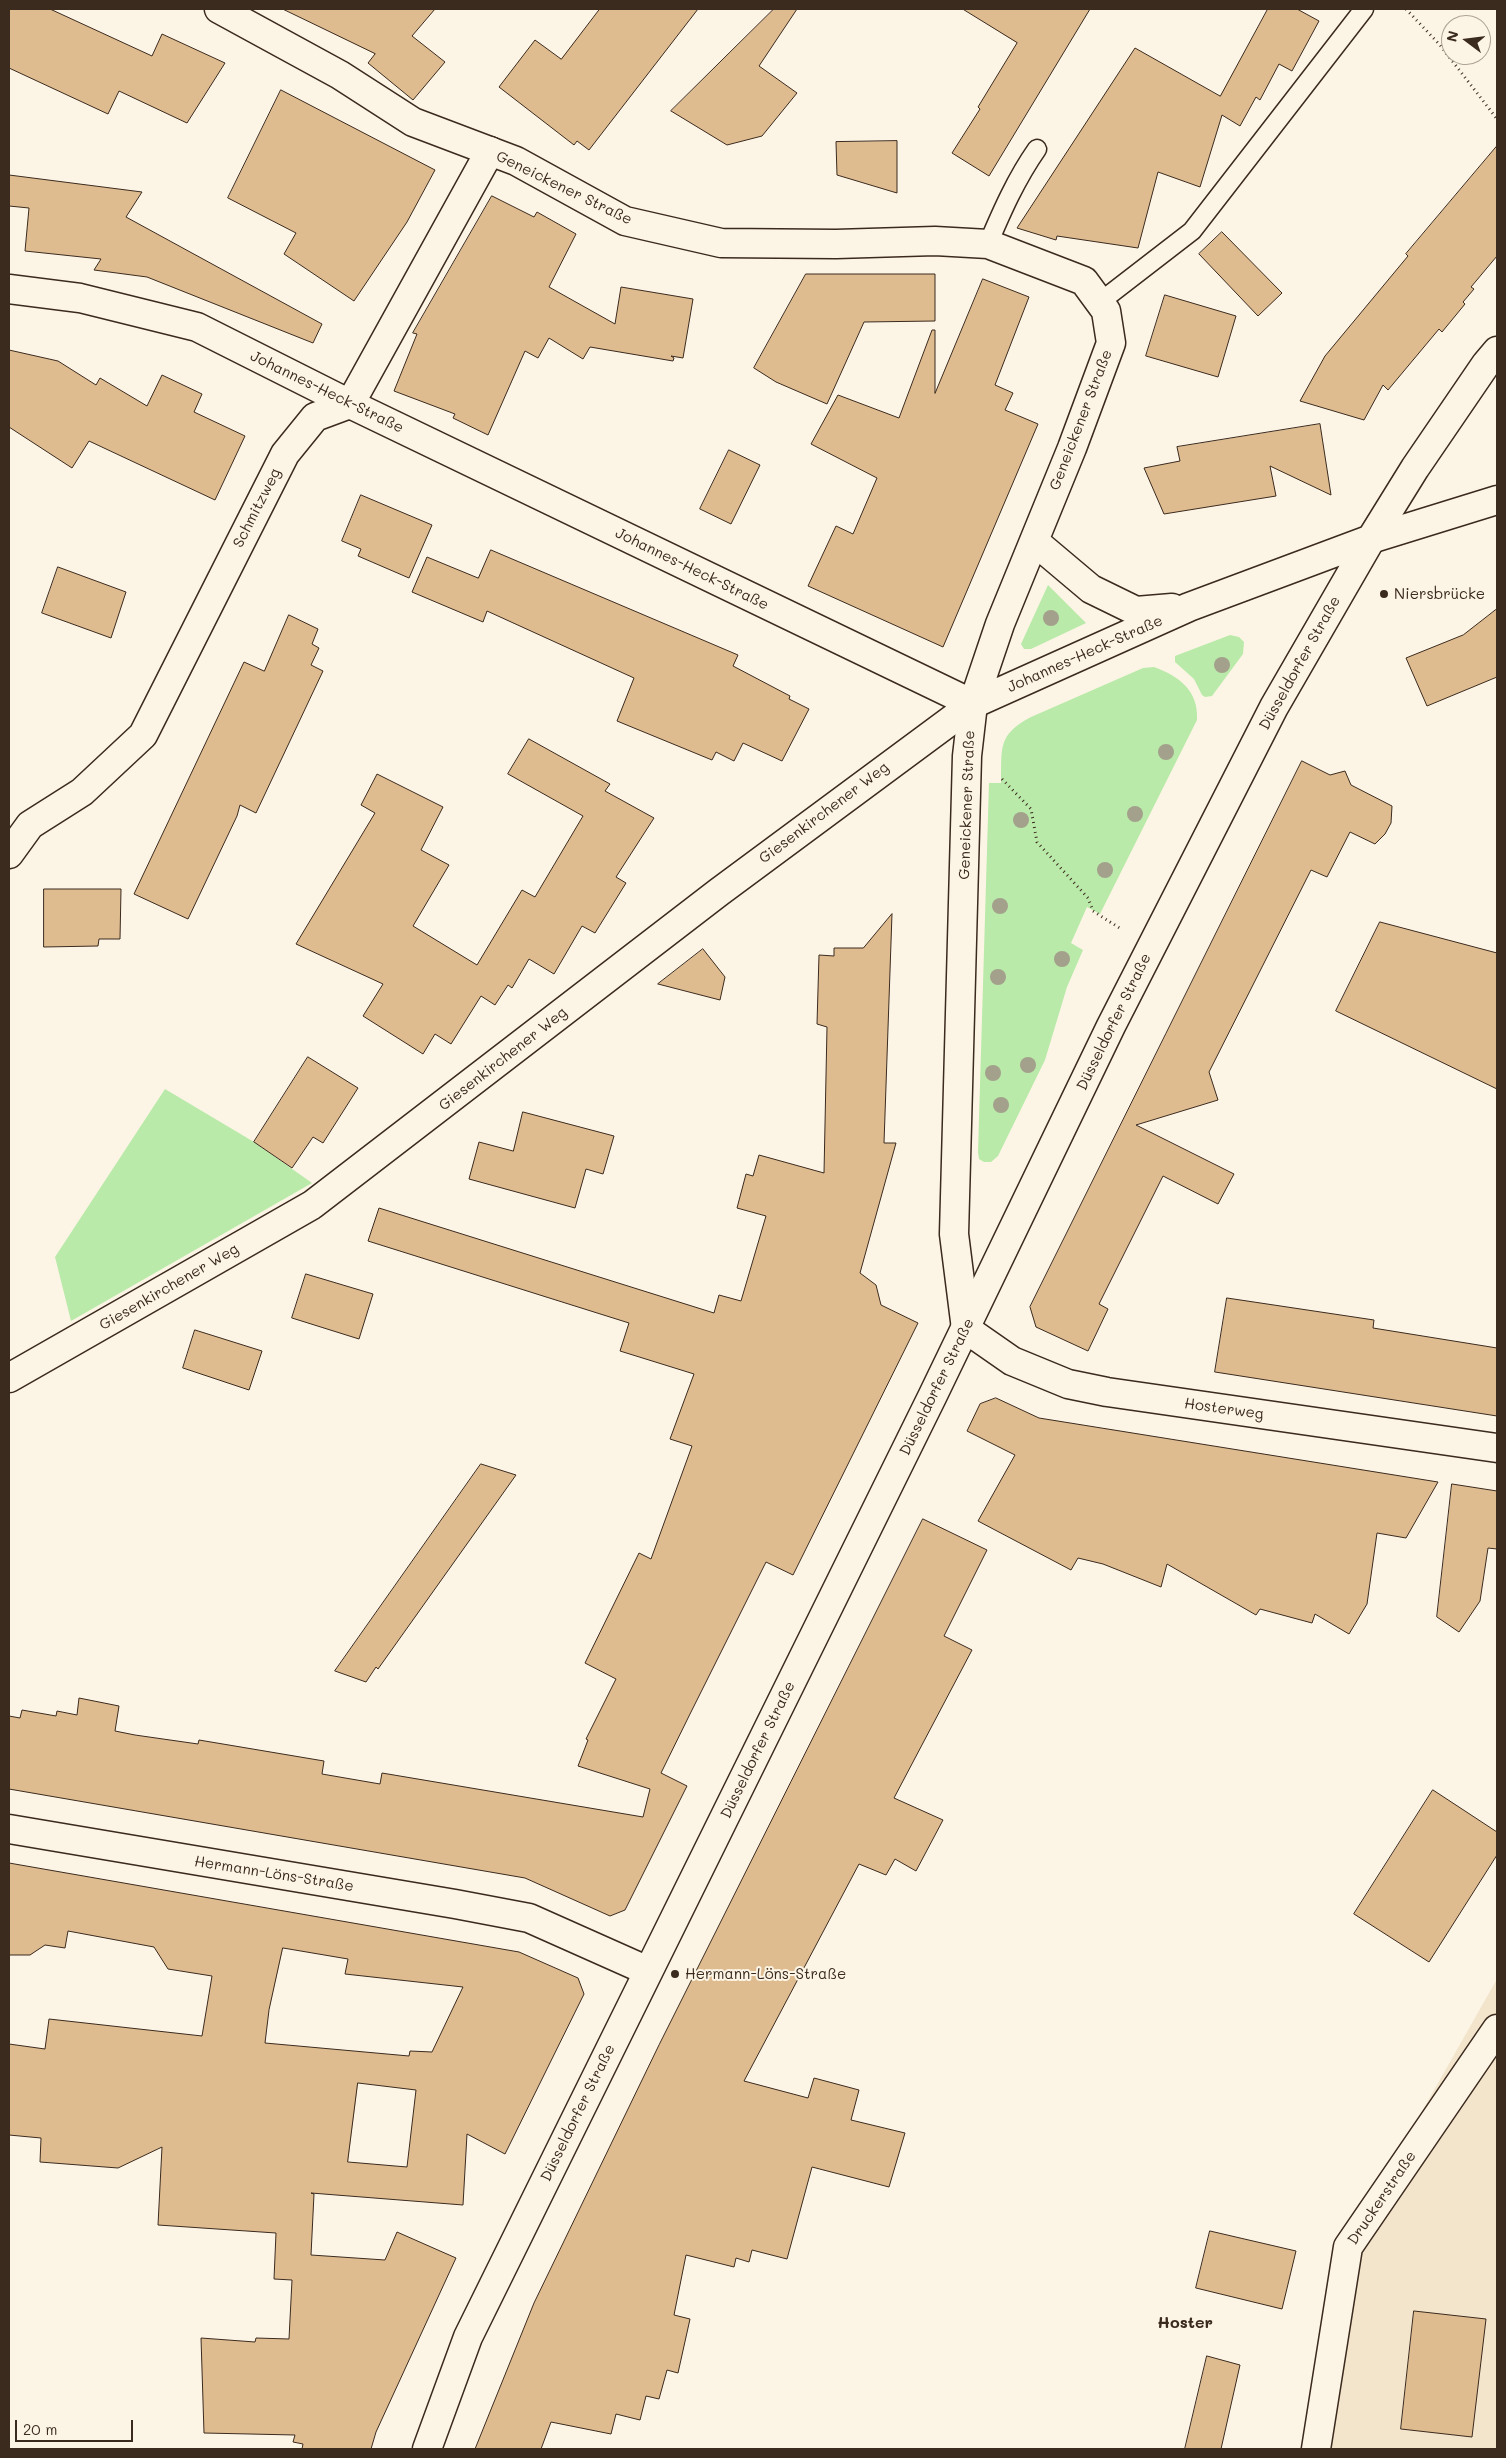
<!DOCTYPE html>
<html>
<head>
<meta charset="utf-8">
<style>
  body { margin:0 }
  #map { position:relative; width:1506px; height:2458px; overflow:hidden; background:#fcf5e5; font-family:Mali,sans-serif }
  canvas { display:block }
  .frame { position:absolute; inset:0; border:10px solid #3b2a1e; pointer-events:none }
  .north { position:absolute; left:1441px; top:15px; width:50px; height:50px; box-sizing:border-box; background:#fcf5e5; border:1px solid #afa495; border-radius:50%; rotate:285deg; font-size:14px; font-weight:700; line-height:20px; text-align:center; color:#3b2a1e }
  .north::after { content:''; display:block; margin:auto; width:18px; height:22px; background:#3b2a1e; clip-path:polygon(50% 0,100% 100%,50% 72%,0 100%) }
  .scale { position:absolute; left:15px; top:2420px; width:118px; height:22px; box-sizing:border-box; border:2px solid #3b2a1e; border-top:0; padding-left:6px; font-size:15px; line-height:18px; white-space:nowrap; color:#3b2a1e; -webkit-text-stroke:4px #fcf5e5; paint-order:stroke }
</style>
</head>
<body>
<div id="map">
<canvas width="1506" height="2458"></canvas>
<div class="frame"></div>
<div class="north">N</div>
<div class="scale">20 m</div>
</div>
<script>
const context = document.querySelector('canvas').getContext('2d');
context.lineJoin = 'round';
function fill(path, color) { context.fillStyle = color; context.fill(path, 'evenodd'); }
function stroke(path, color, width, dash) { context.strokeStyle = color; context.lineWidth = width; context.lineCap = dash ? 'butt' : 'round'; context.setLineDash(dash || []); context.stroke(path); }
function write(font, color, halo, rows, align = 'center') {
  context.font = font + ' Mali,sans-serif'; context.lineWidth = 4; context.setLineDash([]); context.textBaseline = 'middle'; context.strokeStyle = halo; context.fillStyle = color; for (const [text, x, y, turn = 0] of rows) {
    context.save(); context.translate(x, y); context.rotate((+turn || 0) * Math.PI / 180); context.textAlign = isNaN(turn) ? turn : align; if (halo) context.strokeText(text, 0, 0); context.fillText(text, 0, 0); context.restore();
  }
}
fill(new Path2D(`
  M 1497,1979 L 1497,2449 L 1304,2449 L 1332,2270 Z`), '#f3e4cc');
fill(new Path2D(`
  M 1048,585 L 1086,623 L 1031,649 L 1024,649 L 1021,644 Z
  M 1230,635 L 1239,637 L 1244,642 L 1243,654 L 1212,696 L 1205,697 L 1202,695 L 1194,679 L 1175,662 L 1175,656 Z
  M 1154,667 C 1179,676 1199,691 1197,720 L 1100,914 L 1087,907 L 1071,943 L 1083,950 L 1067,987 L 1045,1060 L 998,1156 L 991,1162 L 984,1162 L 979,1159 L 978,1152 L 989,783 L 1001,783 C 1002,748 997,735 1031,717 L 1143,668 Z
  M 165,1089 L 254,1142 L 312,1183 L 71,1321 L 55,1257 Z`), '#b9eaa9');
const building = new Path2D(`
  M 9,9 L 50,9 L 152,56 L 162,34 L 225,63 L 187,123 L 119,91 L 108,114 L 9,68 Z
  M 283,9 L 435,9 L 412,36 L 445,62 L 413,100 L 368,63 L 375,54 Z
  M 600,9 L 698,9 L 589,150 L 577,141 L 574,145 L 499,87 L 535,40 L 561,59 Z
  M 774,9 L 797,9 L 759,66 L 797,93 L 762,136 L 727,145 L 671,111 Z
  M 963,9 L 1090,9 L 989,176 L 952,153 L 980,109 L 978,107 L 1017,43 Z
  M 1268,9 L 1297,9 L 1319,21 L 1292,71 L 1279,64 L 1260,100 L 1256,97 L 1240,126 L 1222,115 L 1200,187 L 1158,172 L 1138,248 L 1057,236 L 1056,240 L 1017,228 L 1135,48 L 1220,96 Z
  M 281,90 L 435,170 L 407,222 L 354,301 L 284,254 L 296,233 L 228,198 Z
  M 897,141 L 897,193 L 837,175 L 836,142 Z
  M 1497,146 L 1497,256 L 1471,287 L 1474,289 L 1463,302 L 1465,304 L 1442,332 L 1439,329 L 1388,390 L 1383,385 L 1364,420 L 1300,401 L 1325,356 L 1408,256 L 1406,254 Z
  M 9,175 L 142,192 L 126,217 L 322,324 L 313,343 L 147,277 L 94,270 L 101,259 L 25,251 L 29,208 L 9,206 Z
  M 492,196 L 534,217 L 537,212 L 576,234 L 549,287 L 615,324 L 621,287 L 693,299 L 683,358 L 671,356 L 674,358 L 673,361 L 590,347 L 583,359 L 549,338 L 538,358 L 525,351 L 488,435 L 453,418 L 455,414 L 394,391 L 417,334 L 413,333 Z
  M 1222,232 L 1282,293 L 1258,316 L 1199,254 Z
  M 806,274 L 935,274 L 935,321 L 864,322 L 827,404 L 776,382 L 754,368 Z
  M 983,279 L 1029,297 L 995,385 L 1013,393 L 1005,410 L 1038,424 L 943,647 L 808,586 L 836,526 L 853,534 L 877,478 L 811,444 L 838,395 L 899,418 L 932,330 L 935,330 L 935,393 Z
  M 1165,295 L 1236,316 L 1218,377 L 1146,356 Z
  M 9,350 L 58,361 L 96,385 L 100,378 L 147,406 L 162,375 L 202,394 L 194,412 L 245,436 L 215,500 L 89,441 L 72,468 L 9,427 Z
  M 1320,424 L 1331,495 L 1270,466 L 1276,496 L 1164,514 L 1144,468 L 1180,461 L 1177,447 Z
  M 729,450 L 760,465 L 731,524 L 700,509 Z
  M 361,495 L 432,525 L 409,578 L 358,556 L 361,549 L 342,541 Z
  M 491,550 L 738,655 L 733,666 L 790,696 L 789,699 L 809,709 L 782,761 L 743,743 L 734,761 L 716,752 L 712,760 L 617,721 L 634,678 L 487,611 L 483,622 L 412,592 L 427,557 L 478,578 Z
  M 58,567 L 126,592 L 111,638 L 42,613 Z
  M 1497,609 L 1497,677 L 1427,706 L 1406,658 L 1463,635 Z
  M 289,615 L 318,629 L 312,644 L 319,648 L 311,665 L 323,671 L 256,813 L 240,805 L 237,816 L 188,919 L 134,894 L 244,662 L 264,671 Z
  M 529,739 L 610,784 L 605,791 L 654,818 L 616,877 L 626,883 L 595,933 L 582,926 L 554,974 L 529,959 L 512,988 L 508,985 L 495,1005 L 481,996 L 451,1044 L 435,1034 L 423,1054 L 363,1016 L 383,984 L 296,944 L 375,813 L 361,805 L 377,774 L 443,807 L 421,850 L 449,865 L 413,926 L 477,965 L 522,890 L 535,897 L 583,816 L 508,774 Z
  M 1302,761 L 1330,775 L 1345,771 L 1351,785 L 1392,806 L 1391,823 L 1385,834 L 1375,844 L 1350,832 L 1327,877 L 1311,870 L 1209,1072 L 1218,1100 L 1136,1125 L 1234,1174 L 1218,1204 L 1163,1176 L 1099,1304 L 1108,1309 L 1088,1351 L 1036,1327 L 1030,1307 Z
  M 44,889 L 121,889 L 120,939 L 99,939 L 98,946 L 44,947 Z
  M 892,914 L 884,1143 L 896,1143 L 860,1273 L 876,1285 L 881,1305 L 918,1323 L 793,1575 L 766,1562 L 690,1714 L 661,1773 L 687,1786 L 625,1910 L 610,1916 L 525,1878 L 9,1789 L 9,1716 L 20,1718 L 22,1710 L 56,1716 L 57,1711 L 77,1715 L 79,1698 L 119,1706 L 115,1731 L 135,1735 L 198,1744 L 199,1740 L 324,1761 L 322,1774 L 380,1784 L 382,1773 L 643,1817 L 650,1789 L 578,1766 L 588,1740 L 586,1739 L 616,1679 L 585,1663 L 639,1553 L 651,1559 L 692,1446 L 670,1439 L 694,1374 L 620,1351 L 629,1323 L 368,1241 L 379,1208 L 714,1313 L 719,1295 L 741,1301 L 766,1216 L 737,1208 L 746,1174 L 753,1176 L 759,1155 L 824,1173 L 827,1027 L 817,1024 L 819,955 L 834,956 L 834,948 L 863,948 Z
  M 1380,922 L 1497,953 L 1497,1089 L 1336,1011 Z
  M 703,949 L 725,977 L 720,1000 L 658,984 Z
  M 308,1057 L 358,1088 L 323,1143 L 313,1137 L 292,1168 L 254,1142 Z
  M 523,1112 L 614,1136 L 603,1174 L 586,1169 L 575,1208 L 469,1179 L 479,1142 L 513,1151 Z
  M 306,1274 L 373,1294 L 359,1339 L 292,1318 Z
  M 1227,1298 L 1374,1320 L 1373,1328 L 1497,1348 L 1497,1416 L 1215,1372 Z
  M 195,1330 L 262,1351 L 249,1390 L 183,1368 Z
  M 996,1398 L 1039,1418 L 1438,1482 L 1406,1538 L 1377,1533 L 1367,1604 L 1349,1634 L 1315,1614 L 1312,1623 L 1260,1609 L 1256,1615 L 1167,1564 L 1161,1587 L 1103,1564 L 1078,1558 L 1071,1570 L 978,1521 L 1015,1455 L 967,1431 L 980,1404 Z
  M 481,1464 L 516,1475 L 378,1669 L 376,1667 L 366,1682 L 335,1671 Z
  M 1452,1484 L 1497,1491 L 1497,1549 L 1488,1548 L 1480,1601 L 1459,1632 L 1437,1617 Z
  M 923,1519 L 987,1550 L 944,1636 L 972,1650 L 894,1798 L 943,1820 L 916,1871 L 895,1859 L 886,1875 L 859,1864 L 744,2081 L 808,2098 L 814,2078 L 859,2090 L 851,2120 L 905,2133 L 889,2187 L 812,2167 L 787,2259 L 752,2250 L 749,2262 L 736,2258 L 734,2267 L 686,2255 L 674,2315 L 690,2319 L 678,2373 L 667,2370 L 659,2399 L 646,2396 L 640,2420 L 616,2414 L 611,2434 L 551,2422 L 541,2449 L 475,2449 L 534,2303 L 659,2045 Z
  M 1433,1790 L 1497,1832 L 1497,1855 L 1429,1962 L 1354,1914 Z
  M 9,1863 L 519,1952 L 578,1978 L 584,1994 L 505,2154 L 467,2134 L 463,2205 L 311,2193 L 314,2194 L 311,2255 L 385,2260 L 397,2232 L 456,2258 L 376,2432 L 371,2449 L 302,2449 L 303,2444 L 293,2442 L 295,2435 L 204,2433 L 201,2338 L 255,2342 L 256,2338 L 289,2339 L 292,2280 L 274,2279 L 276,2233 L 158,2225 L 162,2147 L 118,2168 L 40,2162 L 41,2138 L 9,2135 L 9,2044 L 45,2049 L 49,2019 L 202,2036 L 212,1976 L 168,1969 L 154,1947 L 68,1931 L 65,1948 L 45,1945 L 30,1955 L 9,1955 ZM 283,1948 L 348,1959 L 345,1974 L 463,1987 L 432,2052 L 410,2051 L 409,2056 L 265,2043 L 269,2010 ZM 358,2083 L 416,2090 L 407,2167 L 348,2162 Z
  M 1210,2231 L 1296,2251 L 1282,2309 L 1196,2288 Z
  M 1414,2311 L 1486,2319 L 1472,2437 L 1401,2429 Z
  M 1207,2356 L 1240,2365 L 1221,2449 L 1185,2449 Z`);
fill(building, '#debc90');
stroke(building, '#3b2a1e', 1);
const service = new Path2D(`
  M 988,244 C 1002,211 1016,179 1037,149
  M 1100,302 L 1192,231 L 1364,9`);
const minor = new Path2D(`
  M 9,289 L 80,298 L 197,327 L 350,404 L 973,704 L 719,892 L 312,1205 L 9,1378
  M 1371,539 L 1497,500
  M 9,854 L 30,825 L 82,792 L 143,735 L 285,454 L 315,417 L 350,404 L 490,151
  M 9,1829 L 455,1904 L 529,1918 L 648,1971
  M 1316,2449 L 1348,2247 L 1497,2029`);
const tertiary = new Path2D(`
  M 973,704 L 967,756 L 954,1234 L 966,1329 L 1012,1361 L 1068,1384 L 1107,1392 L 1497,1448`);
const secondary = new Path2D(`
  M 219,9 L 340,75 L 413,122 L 516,161 L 625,221 L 721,243 L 836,244 L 935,241 L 988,244 L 1084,281 L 1106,311 L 1111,343 L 1072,448 L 1000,624 L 973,704
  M 1034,541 L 1091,589 L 1136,611 L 1172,608
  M 973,704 L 1189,607 L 1371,539
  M 427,2449 L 468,2337 L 932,1397 L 1111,1026 L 1274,707 L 1371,539 L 1415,468 L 1486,364 L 1497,351`);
stroke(service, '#3b2a1e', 21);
stroke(minor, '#3b2a1e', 31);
stroke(tertiary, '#3b2a1e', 31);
stroke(secondary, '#3b2a1e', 31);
stroke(new Path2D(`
  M 1406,9 L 1440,45 L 1497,119
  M 1002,779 L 1031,809 L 1037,842 L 1088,898 L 1093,911 L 1121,929`), '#3b2a1e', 3, [1, 4]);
stroke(service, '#fcf5e5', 18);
stroke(minor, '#fcf5e5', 28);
stroke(tertiary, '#fcf5e5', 28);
stroke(secondary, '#fcf5e5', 28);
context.fillStyle = '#a3a08b';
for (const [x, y] of [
  [1051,618],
  [1222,665],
  [1166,752],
  [1135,814],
  [1021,820],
  [1105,870],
  [1000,906],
  [1062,959],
  [998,977],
  [1028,1065],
  [993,1073],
  [1001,1105]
]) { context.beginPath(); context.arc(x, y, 8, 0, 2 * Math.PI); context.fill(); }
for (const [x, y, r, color] of [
  [1384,594,5,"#3b2a1e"],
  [675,1974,5,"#3b2a1e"]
]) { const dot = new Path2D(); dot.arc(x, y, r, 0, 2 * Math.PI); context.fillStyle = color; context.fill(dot); stroke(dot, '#fcf5e5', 2); }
write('15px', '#3b2a1e', '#fcf5e5', [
  ["Geneickener Straße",564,188,26],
  ["Johannes-Heck-Straße",327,392,26],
  ["Geneickener Straße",1081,420,-69],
  ["Schmitzweg",257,508,-63],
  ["Johannes-Heck-Straße",692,569,26],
  ["Johannes-Heck-Straße",1085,654,-24],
  ["Düsseldorfer Straße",1300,663,-61],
  ["Geneickener Straße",967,805,-88],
  ["Giesenkirchener Weg",824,813,-37],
  ["Düsseldorfer Straße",1114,1022,-64],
  ["Giesenkirchener Weg",503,1059,-38],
  ["Giesenkirchener Weg",169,1287,-30],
  ["Düsseldorfer Straße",937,1387,-64],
  ["Hosterweg",1224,1409,8],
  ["Düsseldorfer Straße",758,1750,-64],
  ["Hermann-Löns-Straße",274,1874,9],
  ["Düsseldorfer Straße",578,2113,-64],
  ["Druckerstraße",1382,2198,-56]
]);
write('15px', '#3b2a1e', '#fcf5e5', [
  ["Niersbrücke",1394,594],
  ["Hermann-Löns-Straße",685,1974]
], 'left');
write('bold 16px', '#3b2a1e', '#fcf5e5', [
  ["Hoster",1185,2323]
]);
</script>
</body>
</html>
